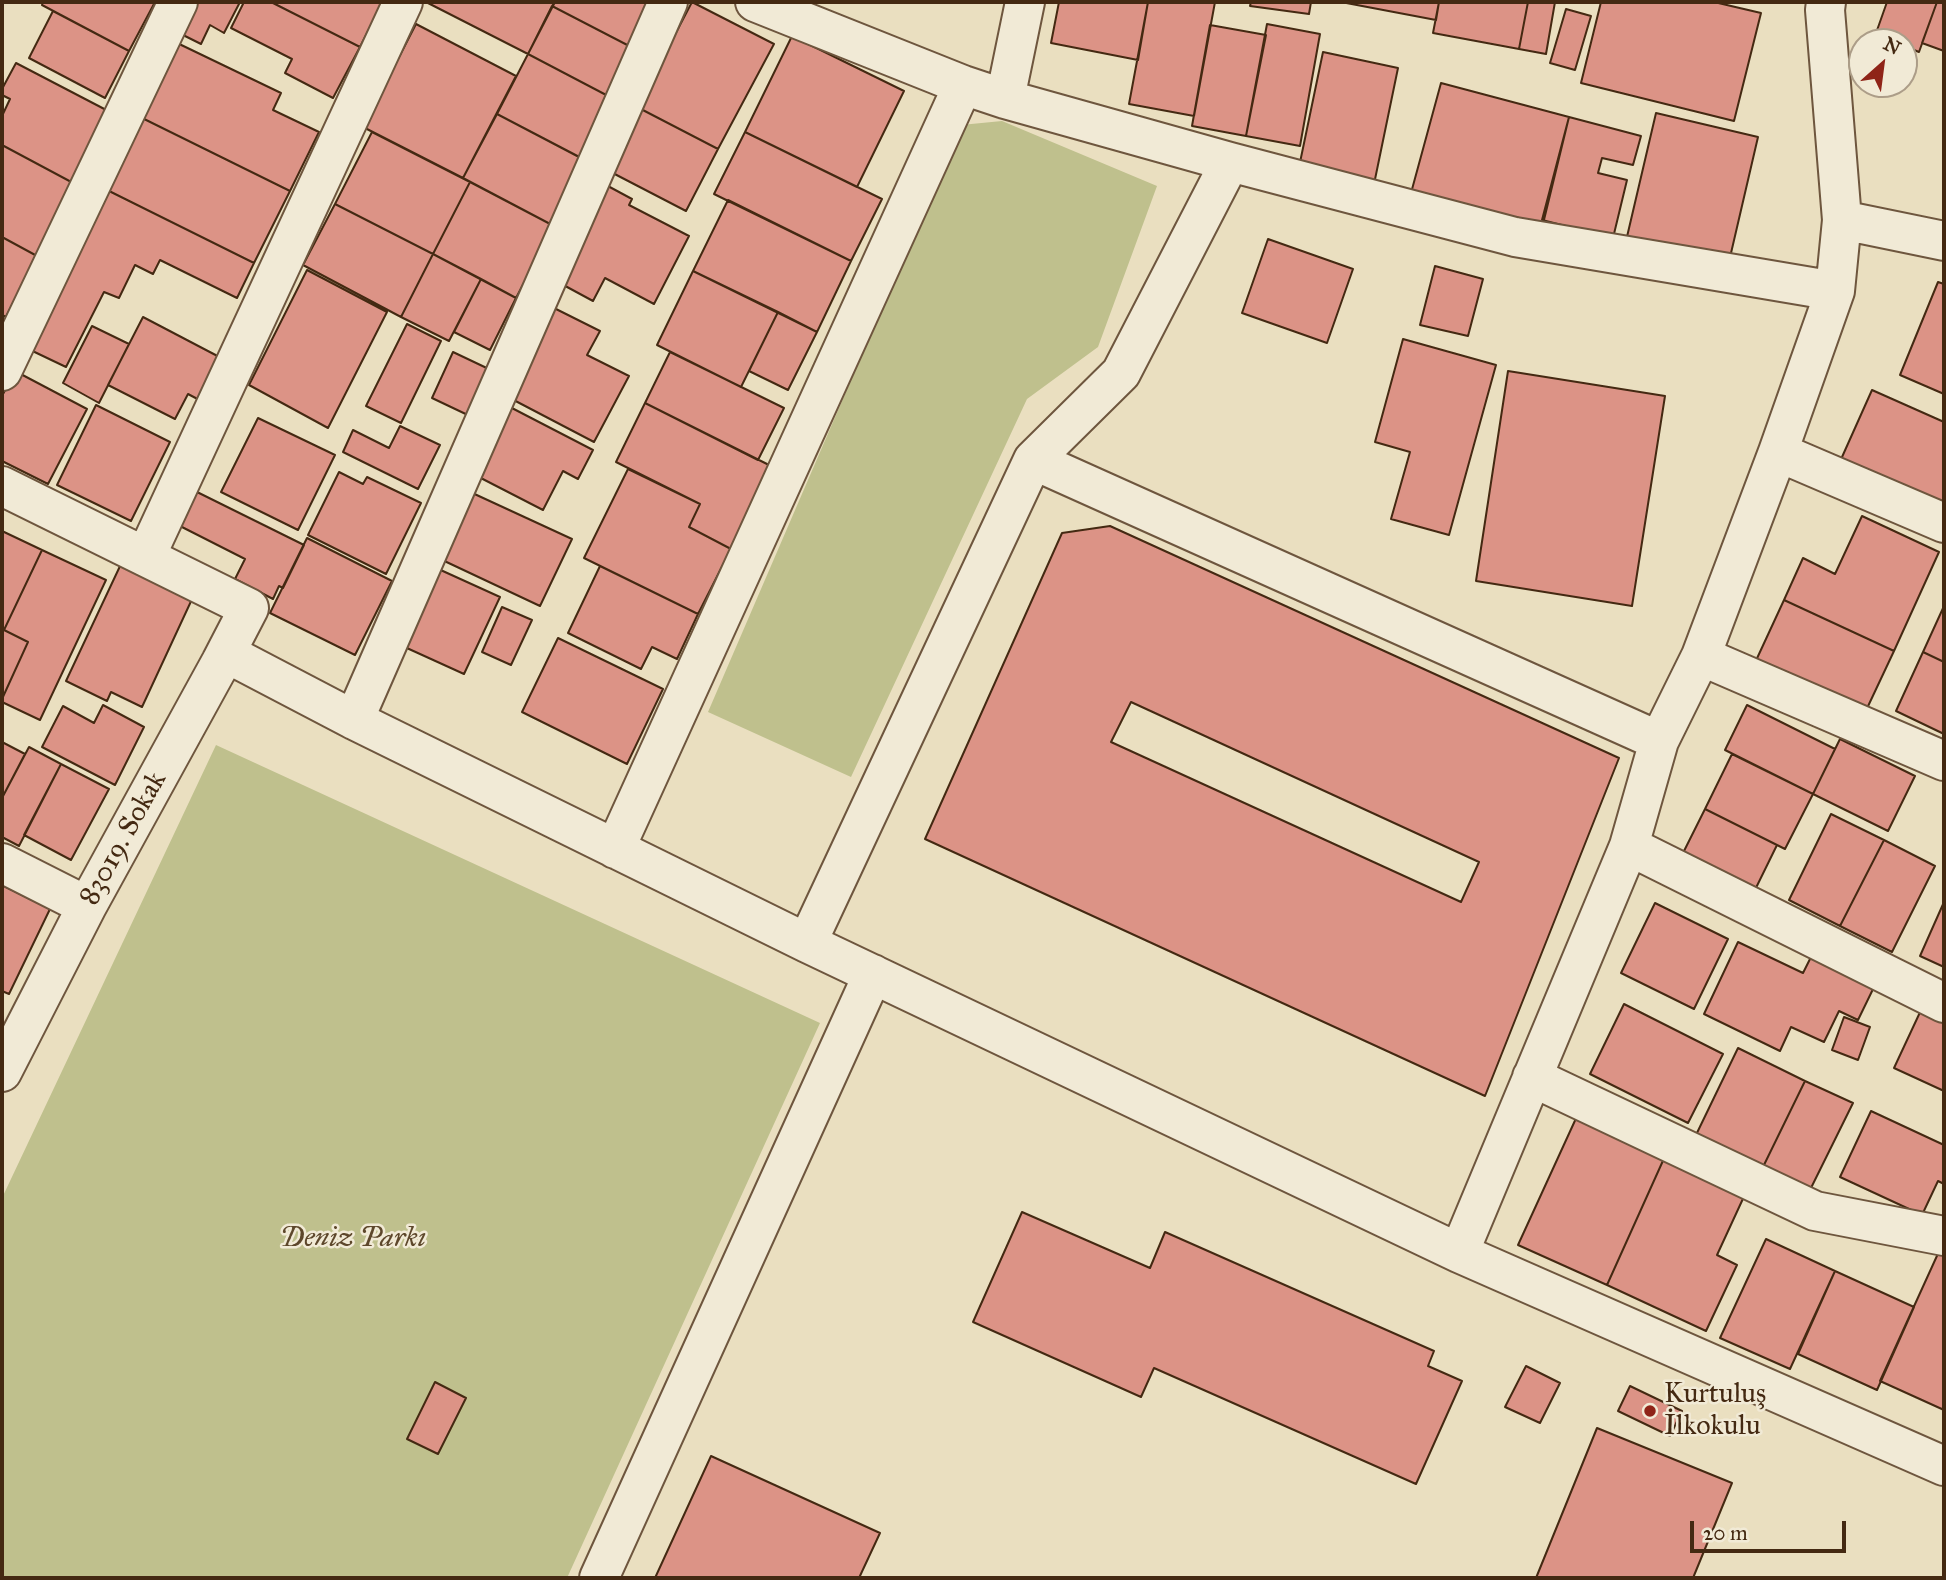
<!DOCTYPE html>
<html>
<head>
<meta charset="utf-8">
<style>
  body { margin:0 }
  #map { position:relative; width:1946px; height:1580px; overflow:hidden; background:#eadfc0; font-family:"IM FELL Great Primer",serif }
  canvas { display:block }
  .frame { position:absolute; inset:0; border:4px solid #442912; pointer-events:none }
  .north { position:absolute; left:1848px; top:28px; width:70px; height:70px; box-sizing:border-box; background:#f1ead6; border:2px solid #ac9d88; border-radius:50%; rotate:28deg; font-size:19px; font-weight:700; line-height:28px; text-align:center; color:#442912 }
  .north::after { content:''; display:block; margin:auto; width:24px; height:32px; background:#8f2418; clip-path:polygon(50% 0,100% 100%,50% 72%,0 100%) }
  .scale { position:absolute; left:1690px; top:1521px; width:156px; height:32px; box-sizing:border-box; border:4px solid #442912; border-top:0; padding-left:9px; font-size:21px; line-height:24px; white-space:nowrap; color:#442912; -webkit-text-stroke:5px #f1ead6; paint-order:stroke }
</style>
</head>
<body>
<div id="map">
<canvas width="1946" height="1580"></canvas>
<div class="frame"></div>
<div class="north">N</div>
<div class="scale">20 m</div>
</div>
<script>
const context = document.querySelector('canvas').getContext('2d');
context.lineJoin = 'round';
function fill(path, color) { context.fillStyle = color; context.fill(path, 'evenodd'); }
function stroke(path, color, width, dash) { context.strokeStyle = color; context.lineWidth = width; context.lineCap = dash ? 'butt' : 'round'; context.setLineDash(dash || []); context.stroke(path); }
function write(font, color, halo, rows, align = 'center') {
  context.font = font + ' "IM FELL Great Primer",serif'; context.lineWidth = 5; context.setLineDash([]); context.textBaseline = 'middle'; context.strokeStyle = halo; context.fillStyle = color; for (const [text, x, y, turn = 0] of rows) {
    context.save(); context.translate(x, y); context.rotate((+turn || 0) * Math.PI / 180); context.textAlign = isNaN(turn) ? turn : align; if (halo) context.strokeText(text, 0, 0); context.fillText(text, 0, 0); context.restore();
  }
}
fill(new Path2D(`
  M 1002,121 L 1157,186 L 1098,347 L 1027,399 L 851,777 L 708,712 L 961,125 Z
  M 216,745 L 820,1023 L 567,1578 L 2,1578 L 2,1198 Z`), '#bfc08d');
const building = new Path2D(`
  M 43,2 L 155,2 L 129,51 L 42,5 Z
  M 190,2 L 240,2 L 224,33 L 210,25 L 201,44 L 175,31 Z
  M 244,2 L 271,2 L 360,47 L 333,98 L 285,73 L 292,59 L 231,28 Z
  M 271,2 L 383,2 L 360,47 Z
  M 426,2 L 555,2 L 528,54 Z
  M 555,2 L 659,2 L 635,49 L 552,6 Z
  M 692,2 L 774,44 L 718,149 L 637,107 Z
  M 1059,2 L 1148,2 L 1138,60 L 1051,43 Z
  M 1148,2 L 1215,2 L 1194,116 L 1129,104 Z
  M 1251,2 L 1311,2 L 1309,14 L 1250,6 Z
  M 1341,2 L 1439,2 L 1436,20 Z
  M 1439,2 L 1528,2 L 1519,49 L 1433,33 Z
  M 1528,2 L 1555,2 L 1546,54 L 1519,49 Z
  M 1601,2 L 1714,2 L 1761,13 L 1734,121 L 1581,83 Z
  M 1887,2 L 1937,2 L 1919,52 L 1904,46 L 1904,42 L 1892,42 L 1875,36 Z
  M 1937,2 L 1944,2 L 1944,51 L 1922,43 Z
  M 552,6 L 635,49 L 610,97 L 528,54 Z
  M 1566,9 L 1591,16 L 1575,70 L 1550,63 Z
  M 53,11 L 129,51 L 105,98 L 29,58 Z
  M 416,24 L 516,76 L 463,178 L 363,127 Z
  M 1267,24 L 1320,34 L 1300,146 L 1246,136 Z
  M 1210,25 L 1266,35 L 1246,136 L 1192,126 Z
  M 792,36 L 904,91 L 857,187 L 745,132 Z
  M 173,41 L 281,93 L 273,110 L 319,132 L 290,191 L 136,115 Z
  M 1323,52 L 1398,68 L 1373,189 L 1298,172 Z
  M 528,54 L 610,97 L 579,157 L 497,114 Z
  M 16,63 L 112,113 L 75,184 L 2,145 L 2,116 L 10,99 L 2,95 L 2,89 Z
  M 1441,83 L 1569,117 L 1542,228 L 1411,193 Z
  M 637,107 L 718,149 L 686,211 L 605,169 Z
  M 1656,113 L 1758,137 L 1728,266 L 1626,241 Z
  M 497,114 L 587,161 L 554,226 L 463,178 Z
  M 136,115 L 290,191 L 254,263 L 101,187 Z
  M 1569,117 L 1641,136 L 1633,165 L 1602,158 L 1598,173 L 1627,180 L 1613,238 L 1542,220 Z
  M 372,132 L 470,182 L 433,254 L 335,204 Z
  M 745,132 L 882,199 L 851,261 L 714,194 Z
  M 2,145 L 75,184 L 37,256 L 2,237 Z
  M 470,182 L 554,226 L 516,298 L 433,254 Z
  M 606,185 L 632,199 L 629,205 L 689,236 L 654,304 L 605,278 L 593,301 L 556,281 Z
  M 101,187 L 254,263 L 237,298 L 160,260 L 153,274 L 135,265 L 119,298 L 104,292 L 66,367 L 22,346 Z
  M 728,200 L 851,261 L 817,332 L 693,271 Z
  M 335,204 L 433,254 L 401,317 L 303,265 Z
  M 2,237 L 37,256 L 6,317 L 2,315 Z
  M 1268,239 L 1353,269 L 1327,343 L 1242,313 Z
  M 433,254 L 481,279 L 449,341 L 401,317 Z
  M 1435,266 L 1483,279 L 1468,336 L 1420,325 Z
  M 307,270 L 387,312 L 328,428 L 249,385 Z
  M 693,271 L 778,312 L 741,387 L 657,345 Z
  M 481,279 L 516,298 L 490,350 L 454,332 Z
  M 1938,282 L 1944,284 L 1944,394 L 1900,375 Z
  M 552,307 L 600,331 L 587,355 L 629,376 L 594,442 L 506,396 Z
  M 778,312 L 817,332 L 788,390 L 749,371 Z
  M 143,317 L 227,361 L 205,403 L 188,394 L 175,419 L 108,385 Z
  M 407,324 L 441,341 L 401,423 L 366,406 Z
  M 92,326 L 129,344 L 99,403 L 63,383 Z
  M 1403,339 L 1496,365 L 1449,535 L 1391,519 L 1410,452 L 1375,442 Z
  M 453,352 L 493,371 L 472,417 L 432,398 Z
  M 670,352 L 784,408 L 758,460 L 645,403 Z
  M 15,371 L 87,409 L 48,484 L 2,461 L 2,396 Z
  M 1508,371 L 1665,396 L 1632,606 L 1476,581 Z
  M 1872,390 L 1944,422 L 1944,514 L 1838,466 Z
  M 645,403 L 771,466 L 731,549 L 689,527 L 700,504 L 616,462 Z
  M 96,405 L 170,442 L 131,521 L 57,485 Z
  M 508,406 L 593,450 L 578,479 L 563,471 L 543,510 L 473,474 Z
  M 258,418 L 335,455 L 298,530 L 221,492 Z
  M 400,426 L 440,445 L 418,489 L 343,452 L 353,430 L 389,448 Z
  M 628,469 L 700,504 L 689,527 L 731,549 L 698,614 L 584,558 Z
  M 339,472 L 363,484 L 367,477 L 421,503 L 386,574 L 308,535 Z
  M 195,491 L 304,545 L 283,588 L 279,586 L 273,599 L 235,579 L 245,559 L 178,525 Z
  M 468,491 L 572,539 L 540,606 L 438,558 Z
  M 1862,516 L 1939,552 L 1894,651 L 1784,600 L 1803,558 L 1835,574 Z
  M 1110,526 L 1619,758 L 1485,1096 L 925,839 L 1062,533 ZM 1131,702 L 1479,862 L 1461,902 L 1111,742 Z
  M 2,531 L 42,550 L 4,630 L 2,629 Z
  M 307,538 L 392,581 L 355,655 L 270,613 Z
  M 42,550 L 106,580 L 40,720 L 2,702 L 2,699 L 28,642 L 4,630 Z
  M 121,564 L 193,597 L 142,707 L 111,692 L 107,701 L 66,681 Z
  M 600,566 L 698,614 L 677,659 L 652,647 L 641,669 L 568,633 Z
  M 434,567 L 500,597 L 464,674 L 398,644 Z
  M 1784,600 L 1894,651 L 1862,719 L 1753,667 Z
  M 1944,606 L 1944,662 L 1923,652 Z
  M 502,607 L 532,620 L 511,665 L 482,652 Z
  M 2,629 L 28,642 L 2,699 Z
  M 558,638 L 663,689 L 627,764 L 522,712 Z
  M 1923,652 L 1944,662 L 1944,734 L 1896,711 Z
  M 103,705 L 144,727 L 115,785 L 42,747 L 63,706 L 94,723 Z
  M 1747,705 L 1835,749 L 1813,794 L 1725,750 Z
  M 1840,739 L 1915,776 L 1888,831 L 1813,794 Z
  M 2,742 L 25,754 L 2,798 Z
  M 29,747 L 61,764 L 19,846 L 2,837 L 2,798 Z
  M 1732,754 L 1813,794 L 1785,849 L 1705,809 Z
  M 61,764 L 109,789 L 71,860 L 24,835 Z
  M 1705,809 L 1777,845 L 1751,898 L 1678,863 Z
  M 1831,814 L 1884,840 L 1840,926 L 1789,900 Z
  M 1884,840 L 1935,866 L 1892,952 L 1840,926 Z
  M 2,885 L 50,909 L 9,994 L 2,991 Z
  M 1944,902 L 1944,967 L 1920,956 Z
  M 1655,903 L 1728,939 L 1694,1009 L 1621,973 Z
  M 1738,942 L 1803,973 L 1812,955 L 1875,985 L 1858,1020 L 1839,1011 L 1824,1042 L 1791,1027 L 1780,1051 L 1704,1014 Z
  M 1624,1004 L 1723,1054 L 1688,1123 L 1590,1074 Z
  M 1922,1008 L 1944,1018 L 1944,1091 L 1894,1068 Z
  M 1844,1017 L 1870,1027 L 1858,1060 L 1832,1050 Z
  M 1738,1048 L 1805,1081 L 1762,1169 L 1695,1137 Z
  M 1805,1081 L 1853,1103 L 1809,1192 L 1762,1169 Z
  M 1871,1111 L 1944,1145 L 1944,1184 L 1938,1181 L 1922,1215 L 1840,1177 Z
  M 1578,1114 L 1666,1154 L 1607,1285 L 1518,1245 Z
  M 1666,1154 L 1747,1190 L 1717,1255 L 1737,1265 L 1706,1331 L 1607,1285 Z
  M 1022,1212 L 1150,1268 L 1165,1232 L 1434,1351 L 1428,1366 L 1462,1381 L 1416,1484 L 1154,1368 L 1141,1397 L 973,1322 Z
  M 1766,1239 L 1835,1271 L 1790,1369 L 1720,1338 Z
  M 1941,1247 L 1944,1248 L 1944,1410 L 1880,1381 Z
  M 1835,1271 L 1914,1307 L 1877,1390 L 1798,1354 Z
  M 1526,1366 L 1560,1383 L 1540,1423 L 1505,1407 Z
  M 435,1382 L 466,1398 L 438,1454 L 407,1439 Z
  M 1630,1386 L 1682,1411 L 1670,1436 L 1618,1411 Z
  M 1597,1428 L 1732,1483 L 1693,1578 L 1536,1578 Z
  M 711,1456 L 880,1533 L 859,1578 L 655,1578 Z`);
fill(building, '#dc9386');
stroke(building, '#442912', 2);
const minor = new Path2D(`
  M 755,2 L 963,85 L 1005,99 L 1230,162 L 1515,237 L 1835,291
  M 1005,99 L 1025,2
  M 1842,220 L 1944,241
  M 2,371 L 178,2
  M 1778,452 L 1944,523
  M 1033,460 L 1659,741
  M 2,486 L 249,608 L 221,662 L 87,906 L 2,1072
  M 146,556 L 403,2
  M 226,653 L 354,720 L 807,943 L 1459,1253 L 1944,1466
  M 1701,656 L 1944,761
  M 354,720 L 668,2
  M 1629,846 L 1944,1003
  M 615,849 L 963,85
  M 2,863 L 87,906
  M 807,943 L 1033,460 L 1121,373 L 1230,162
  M 1532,1077 L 1815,1211 L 1944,1236
  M 1459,1253 L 1629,846 L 1659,741 L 1701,656 L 1778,452 L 1835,291 L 1842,220 L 1825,10 L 1826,2
  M 599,1578 L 873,974`);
stroke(minor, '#6e563e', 42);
stroke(minor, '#f1ead6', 38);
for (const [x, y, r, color] of [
  [1650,1411,7,"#8f2418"]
]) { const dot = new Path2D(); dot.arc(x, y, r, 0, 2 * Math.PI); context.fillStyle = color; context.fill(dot); stroke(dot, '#f1ead6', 2.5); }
write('28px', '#442912', '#f1ead6', [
  ["83019. Sokak",124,839,-61]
]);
write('italic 28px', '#5d472b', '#f1ead6', [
  ["Deniz Parkı",353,1239]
]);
write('28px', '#442912', '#f1ead6', [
  ["Kurtuluş",1664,1395],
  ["İlkokulu",1664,1427]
], 'left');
</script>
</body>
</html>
